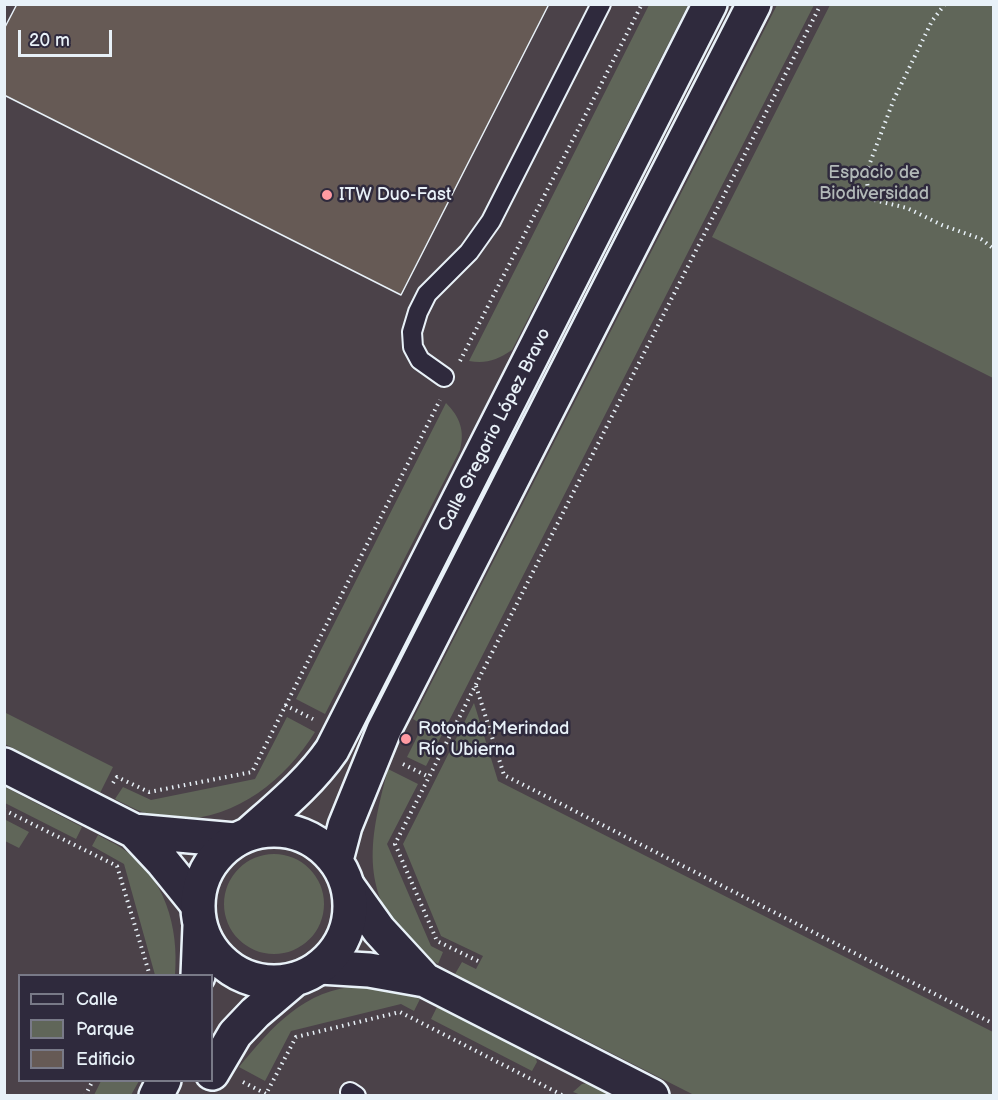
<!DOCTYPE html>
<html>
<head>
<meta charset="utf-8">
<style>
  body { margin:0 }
  #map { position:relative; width:998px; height:1100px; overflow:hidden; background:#403844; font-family:"Balsamiq Sans",sans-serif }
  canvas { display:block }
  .frame { position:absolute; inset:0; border:6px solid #e8f1f8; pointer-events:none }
  .legend { position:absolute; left:18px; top:974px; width:195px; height:108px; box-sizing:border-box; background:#2f2a3d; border:2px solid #797a88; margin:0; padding:8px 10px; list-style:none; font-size:18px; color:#e8f1f8 }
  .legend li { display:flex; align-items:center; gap:12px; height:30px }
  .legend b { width:30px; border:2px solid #797a88 }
  .scale { position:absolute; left:18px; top:30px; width:94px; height:27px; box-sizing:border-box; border:3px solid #e8f1f8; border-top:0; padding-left:8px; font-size:18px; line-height:21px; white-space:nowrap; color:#e8f1f8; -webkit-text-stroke:4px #2f2a3d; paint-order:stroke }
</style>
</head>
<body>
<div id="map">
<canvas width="998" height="1100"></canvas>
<div class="frame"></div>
<ul class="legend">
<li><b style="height:8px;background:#2f2a3d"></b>Calle</li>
<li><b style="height:16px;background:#606659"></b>Parque</li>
<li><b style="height:16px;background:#665a55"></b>Edificio</li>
</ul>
<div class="scale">20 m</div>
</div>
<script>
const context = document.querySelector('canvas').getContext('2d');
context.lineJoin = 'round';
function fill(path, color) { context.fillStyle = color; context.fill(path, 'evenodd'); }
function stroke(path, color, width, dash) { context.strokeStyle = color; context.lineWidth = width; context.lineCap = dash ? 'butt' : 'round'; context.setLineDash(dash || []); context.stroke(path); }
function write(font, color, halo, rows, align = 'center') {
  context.font = font + ' "Balsamiq Sans",sans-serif'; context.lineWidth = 5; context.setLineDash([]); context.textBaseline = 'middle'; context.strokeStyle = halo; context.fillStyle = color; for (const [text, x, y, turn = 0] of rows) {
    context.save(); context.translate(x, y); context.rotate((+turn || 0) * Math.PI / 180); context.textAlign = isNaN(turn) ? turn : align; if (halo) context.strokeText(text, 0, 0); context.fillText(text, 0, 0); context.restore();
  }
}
fill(new Path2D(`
  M 5,5 L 993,5 L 993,1095 L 5,1096 ZM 20,976 L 212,976 L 212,1080 L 20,1080 Z`), '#4b4249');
fill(new Path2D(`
  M 649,5 L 688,5 L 512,350 C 497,360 486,364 469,361 Z
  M 777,5 L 814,5 L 426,766 L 407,757 L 423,725 L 413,719 Z
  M 830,5 L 993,5 L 993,378 L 712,237 Z
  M 446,403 C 460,417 465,431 460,450 L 325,714 L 296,699 Z
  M 474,703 L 498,781 L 993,1032 L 993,1095 L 694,1095 L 455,974 L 462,962 L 476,969 L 483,956 L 441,936 L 403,844 Z
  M 4,712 L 113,767 L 100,793 L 5,744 Z
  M 287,717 L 315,732 C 282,785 224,829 158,817 C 143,814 129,806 115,799 L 123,787 L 151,800 L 255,779 Z
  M 388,769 L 418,784 L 387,844 L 431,946 L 443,952 L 438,964 C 429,958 418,953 411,946 C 358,890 370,837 388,769 Z
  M 5,787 L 82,827 L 76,839 L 5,803 Z
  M 4,819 L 29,832 L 19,848 L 5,841 Z
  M 98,835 C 106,840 115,843 123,849 C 165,877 179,927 175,975 L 155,975 L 124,864 L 92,846 Z
  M224 904a50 50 0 1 1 100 0a50 50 0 1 1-100 0Z
  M 360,986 C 381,987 401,990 420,999 L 414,1011 L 401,1004 L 291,1031 L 265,1081 L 239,1067 C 272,1027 304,989 360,986 Z
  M 437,1007 L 535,1056 L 537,1062 L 532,1071 L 431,1019 Z
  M 101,1081 L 101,1080 L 139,1081 L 131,1095 L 94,1095 Z
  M 588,1083 L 613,1095 L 581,1095 L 573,1092 L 582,1084 Z`), '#606659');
const building = new Path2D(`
  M 17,4 L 549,4 L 401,295 L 4,95 L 4,29 Z`);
fill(building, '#665a55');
stroke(building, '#e8f1f8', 1.5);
const lane = new Path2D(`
  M 444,377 L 420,360 L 413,347 L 412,332 L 418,312 L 427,294 L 469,252 L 491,221 L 601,4
  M 350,1092 L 356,1096`);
const street = new Path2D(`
  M 4,765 L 134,831 L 163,862 L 197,904
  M 134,831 L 235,840
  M 349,888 L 379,930 L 425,980
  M 320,967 L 369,970 L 425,980 L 652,1096`);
const secondary = new Path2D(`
  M198 906a76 76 0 1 1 152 0a76 76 0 1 1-152 0Z
  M 250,833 C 279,807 310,782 332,750 L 710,4
  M 336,860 L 345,826 L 384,730 L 754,4
  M 198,976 L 200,926
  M 212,1073 L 235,1034 L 255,1013 L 295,979
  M 156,1096 L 164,1080`);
stroke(lane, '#e8f1f8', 22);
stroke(street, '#e8f1f8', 38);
stroke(secondary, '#e8f1f8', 38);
stroke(new Path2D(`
  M 945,4 L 932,21 L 894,99 L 868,168 L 867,181 L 868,191 L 874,200 L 907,208 L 942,225 L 981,239 L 994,249
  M 460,361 L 642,4
  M 476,686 L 504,775 L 994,1024
  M 285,705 L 313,719
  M 403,764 L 429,777
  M 113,783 L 117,777 L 149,792 L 252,772 L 440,400
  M 4,810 L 117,866 L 150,976
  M 478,961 L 437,941 L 395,844 L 821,4
  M 243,1082 L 266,1094
  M 85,1096 L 93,1080
  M 265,1096 L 296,1037 L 400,1012 L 564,1096`), '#e8f1f8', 4, [1.5, 4.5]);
stroke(lane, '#2f2a3d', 18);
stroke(street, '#2f2a3d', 33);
stroke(secondary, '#2f2a3d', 33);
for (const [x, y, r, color] of [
  [327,195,6,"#ff9aa2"],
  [406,739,6,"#ff9aa2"]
]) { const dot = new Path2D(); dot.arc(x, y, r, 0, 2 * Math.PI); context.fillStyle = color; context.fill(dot); stroke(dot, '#2f2a3d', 2); }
write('18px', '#b2b9b8', '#2f2a3d', [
  ["Espacio de",874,173],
  ["Biodiversidad",874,194]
]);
write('18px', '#e8f1f8', '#2f2a3d', [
  ["ITW Duo-Fast",339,195],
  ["Rotonda Merindad",418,729],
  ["Río Ubierna",418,750]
], 'left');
write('18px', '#e8f1f8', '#2f2a3d', [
  ["Calle Gregorio López Bravo",495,430,-63]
]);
</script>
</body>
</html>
